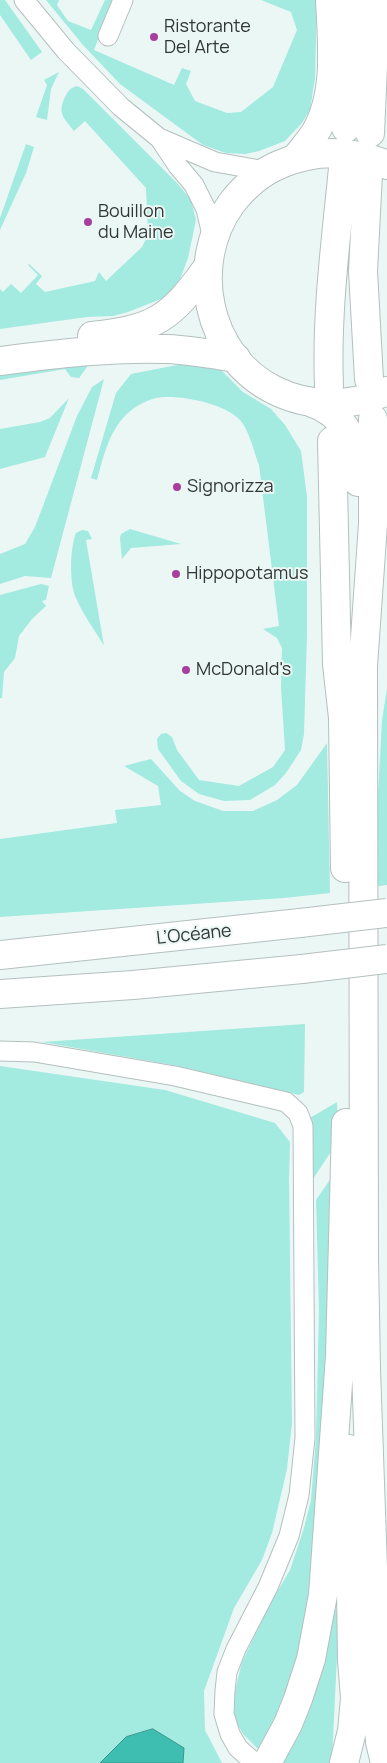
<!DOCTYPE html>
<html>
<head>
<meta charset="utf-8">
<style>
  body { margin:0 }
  canvas { display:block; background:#eaf7f5 }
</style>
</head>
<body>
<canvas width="387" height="1763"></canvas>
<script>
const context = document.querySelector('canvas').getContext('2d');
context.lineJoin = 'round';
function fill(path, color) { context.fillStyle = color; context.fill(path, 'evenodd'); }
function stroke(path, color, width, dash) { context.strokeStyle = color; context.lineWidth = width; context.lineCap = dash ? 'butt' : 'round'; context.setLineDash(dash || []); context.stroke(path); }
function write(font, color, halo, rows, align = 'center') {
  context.font = font + ' Manrope,sans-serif'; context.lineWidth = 4; context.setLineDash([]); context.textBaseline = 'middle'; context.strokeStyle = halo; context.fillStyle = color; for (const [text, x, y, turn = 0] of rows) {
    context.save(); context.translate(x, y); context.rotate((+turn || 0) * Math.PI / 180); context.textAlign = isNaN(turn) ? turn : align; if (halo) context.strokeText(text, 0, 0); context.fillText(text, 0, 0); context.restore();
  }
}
fill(new Path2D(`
  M 0,0 L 5,0 L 42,52 L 31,60 L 0,15 Z
  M 46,0 L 59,0 L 57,5 L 68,21 L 91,30 L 105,0 L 113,0 L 94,50 L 174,85 L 182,68 L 191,71 L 186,84 L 195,101 L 227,113 L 241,112 L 273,87 L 297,30 L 291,12 L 261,0 L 317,0 L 315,78 L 310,110 L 302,123 L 285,141 L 259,151 L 245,154 L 226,153 L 203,145 L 120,84 L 83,45 Z
  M 59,72 L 51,89 L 47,120 L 36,117 L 47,85 L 44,80 Z
  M 77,86 L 83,89 L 177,183 L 191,200 L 196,220 L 188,258 L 180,279 L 166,297 L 128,312 L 113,316 L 87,317 L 0,329 L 0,289 L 3,292 L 11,284 L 21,293 L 38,275 L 28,265 L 29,264 L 42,276 L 36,284 L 45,292 L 95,281 L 99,272 L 106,281 L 142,247 L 148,235 L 146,188 L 85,121 L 74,131 C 64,118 57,114 65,97 C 68,91 70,88 77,86 Z
  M 26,144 L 34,147 L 26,173 L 0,230 L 0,218 Z
  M 90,363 L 79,378 L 71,377 L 65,369 L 0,380 L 0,370 Z
  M 177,365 L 202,365 L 220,369 L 243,392 L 271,409 L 285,425 L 301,451 L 307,497 L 307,634 L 304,734 L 301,750 L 286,773 L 275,785 L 250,800 L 224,801 L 199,794 L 181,781 L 158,749 L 157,739 L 161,734 L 166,733 L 172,737 L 177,750 L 199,780 L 239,786 L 273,767 L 285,750 L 281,687 L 282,648 L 277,638 L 263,629 L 279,626 L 259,465 C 254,452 249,429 239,419 C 223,403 178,394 156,398 C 147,400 136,406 129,412 C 109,430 104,455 97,480 L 91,478 L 116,393 L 131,374 Z
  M 104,379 L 51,578 L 25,576 L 0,584 L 0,554 L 25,544 L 35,527 L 77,416 L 92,387 Z
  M 69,398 L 45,457 L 0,469 L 0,429 L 40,422 L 50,418 Z
  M 130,529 L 181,544 L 131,548 L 122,559 L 120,538 L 121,534 Z
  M 82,530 L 88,531 L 92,539 L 86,540 L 104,646 C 95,630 83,615 76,598 C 69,583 70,548 76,533 Z
  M 41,584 L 49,586 L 46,600 L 42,601 L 46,606 L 32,619 L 19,636 L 15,658 L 4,672 L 2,698 L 0,698 L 0,595 Z
  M 387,688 L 387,885 L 373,887 L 382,721 Z
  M 327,743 L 330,893 L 284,898 L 0,917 L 0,839 L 117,823 L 115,810 L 161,805 L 158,786 L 124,766 L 151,759 L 180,791 L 195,801 L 223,811 L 253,811 L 277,800 L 297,785 Z
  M 305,1024 L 304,1092 L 299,1095 L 178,1066 L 42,1042 Z
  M 0,1066 L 165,1090 L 275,1123 L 290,1142 L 289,1178 L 292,1423 L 287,1469 L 272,1533 L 262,1560 L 234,1608 L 204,1691 L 205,1730 L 222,1763 L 0,1763 Z
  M 337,1102 L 338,1141 L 313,1179 L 310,1118 Z
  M 338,1168 L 319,1523 L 306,1629 L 283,1709 L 259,1750 L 243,1734 L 234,1719 L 235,1691 L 242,1662 L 270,1604 L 290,1570 L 304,1528 L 311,1500 L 316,1438 L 319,1312 L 316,1200 Z
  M 335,1609 L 339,1615 L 332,1759 L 329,1763 L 281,1763 L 328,1616 Z`), '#a3eae0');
const water = new Path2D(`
  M 153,1729 L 184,1748 L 183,1763 L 100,1763 L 126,1737 Z`);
fill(water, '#3dbeb1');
stroke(water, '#3a968c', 1);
const minor = new Path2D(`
  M 24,0 L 66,51 L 121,107 L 159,138 L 215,162 L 266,171
  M 108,36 L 123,0
  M 160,139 L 178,166 L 194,185 L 206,209 L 213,239
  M 0,1051 L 34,1052 L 175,1076 L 286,1102 L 298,1113 L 303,1126 L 305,1438 L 299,1495 L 289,1536 L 268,1587 L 236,1649 L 227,1672 L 225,1691 L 224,1714 L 230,1734 L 238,1748 L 255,1763`);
const primary = new Path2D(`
  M 346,128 L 352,0
  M 370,133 L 376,0
  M 387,165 C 352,150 316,149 281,164 C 261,172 244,187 231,204 C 188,264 206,356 274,390 C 310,408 350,407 387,391
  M 368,174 L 363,271 L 369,379
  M 329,386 C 326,313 336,240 343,168
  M 310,402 C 347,414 359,446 358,482
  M 373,419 L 373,524 L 363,666 L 364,1258 L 366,1369 L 378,1711 L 380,1742 L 385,1763
  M 332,441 L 337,664 L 343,718 L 345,868
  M 267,1763 L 288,1724 L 298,1699 L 311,1659 L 323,1595 L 340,1356 L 346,1123
  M 344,1763 L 352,1731 L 355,1698 L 352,1660 L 349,1449`);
const trunk = new Path2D(`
  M 296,158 C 302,150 309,142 315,133 C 338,95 332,43 330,0`);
const motorway = new Path2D(`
  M 92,336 C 155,329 170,319 207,268
  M 0,361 C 55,354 111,347 167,349 C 190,350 213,354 236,358
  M 0,955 L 300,923
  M 0,994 L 133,985 L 302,969`);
stroke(minor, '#b4c0be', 21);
stroke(primary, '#b4c0be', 30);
stroke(trunk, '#b4c0be', 30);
stroke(motorway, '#b4c0be', 30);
stroke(minor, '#fff', 19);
stroke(primary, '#fff', 28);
stroke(trunk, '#fff', 28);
stroke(motorway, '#fff', 28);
const motorwayBridge = new Path2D(`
  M 300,923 L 387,913
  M 302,969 L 387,959`);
stroke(motorwayBridge, '#b4c0be', 30, []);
stroke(motorwayBridge, '#fff', 28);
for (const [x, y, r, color] of [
  [154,37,5,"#a73d9f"],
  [88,222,5,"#a73d9f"],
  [177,487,5,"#a73d9f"],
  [176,574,5,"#a73d9f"],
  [186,670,5,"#a73d9f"]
]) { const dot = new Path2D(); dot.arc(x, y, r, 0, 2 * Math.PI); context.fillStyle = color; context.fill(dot); stroke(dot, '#eaf7f5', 2); }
write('18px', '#323736', '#eaf7f5', [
  ["Ristorante",164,27],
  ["Del Arte",164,48],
  ["Bouillon",98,212],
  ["du Maine",98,233],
  ["Signorizza",187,487],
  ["Hippopotamus",186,574],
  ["McDonald's",196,670]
], 'left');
write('18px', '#323736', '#eaf7f5', [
  ["L’Océane",194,935,-6]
]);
</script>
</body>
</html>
